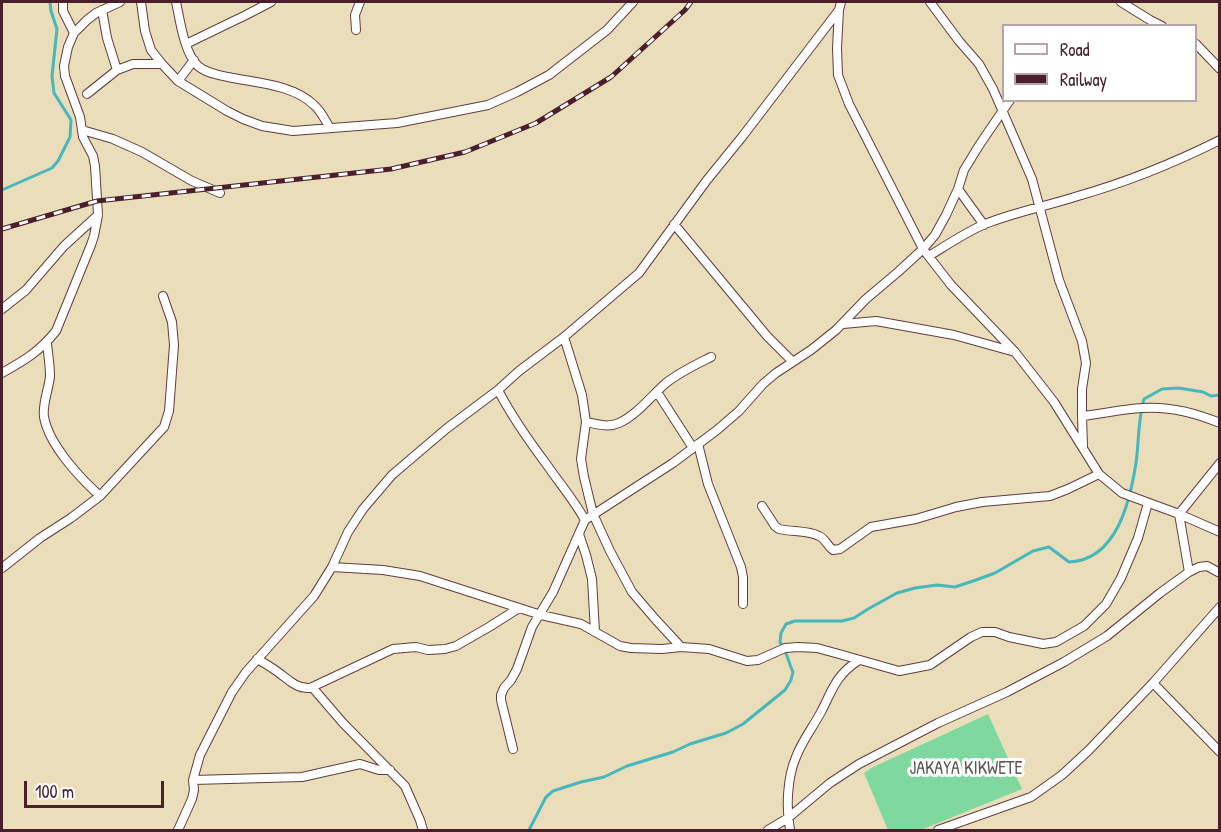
<!DOCTYPE html>
<html>
<head>
<meta charset="utf-8">
<style>
  body { margin:0 }
  #map { position:relative; width:1221px; height:832px; overflow:hidden; background:#e9deb9; font-family:"Patrick Hand",sans-serif }
  canvas { display:block }
  .frame { position:absolute; inset:0; border:3px solid #4a1f2b; pointer-events:none }
  .legend { position:absolute; left:1002px; top:24px; width:195px; height:78px; box-sizing:border-box; background:#fff; border:2px solid #b7a5aa; margin:0; padding:8px 10px; list-style:none; font-size:18px; color:#4a1f2b }
  .legend li { display:flex; align-items:center; gap:12px; height:30px }
  .legend b { width:30px; border:2px solid #b7a5aa }
  .scale { position:absolute; left:24px; top:781px; width:140px; height:27px; box-sizing:border-box; border:3px solid #4a1f2b; border-top:0; padding-left:8px; font-size:18px; line-height:21px; white-space:nowrap; color:#4a1f2b; -webkit-text-stroke:4px #fff; paint-order:stroke }
</style>
</head>
<body>
<div id="map">
<canvas width="1221" height="832"></canvas>
<div class="frame"></div>
<ul class="legend">
<li><b style="height:8px;background:#fff"></b>Road</li>
<li><b style="height:8px;background:#4a1f2b"></b>Railway</li>
</ul>
<div class="scale">100 m</div>
</div>
<script>
const context = document.querySelector('canvas').getContext('2d');
context.lineJoin = 'round';
function fill(path, color) { context.fillStyle = color; context.fill(path, 'evenodd'); }
function stroke(path, color, width, dash) { context.strokeStyle = color; context.lineWidth = width; context.lineCap = dash ? 'butt' : 'round'; context.setLineDash(dash || []); context.stroke(path); }
function write(font, color, halo, rows, align = 'center') {
  context.font = font + ' "Patrick Hand",sans-serif'; context.lineWidth = 6; context.setLineDash([]); context.textBaseline = 'middle'; context.strokeStyle = halo; context.fillStyle = color; for (const [text, x, y, turn = 0] of rows) {
    context.save(); context.translate(x, y); context.rotate((+turn || 0) * Math.PI / 180); context.textAlign = isNaN(turn) ? turn : align; if (halo) context.strokeText(text, 0, 0); context.fillText(text, 0, 0); context.restore();
  }
}
fill(new Path2D(`
  M 988,714 L 1022,789 L 921,830 L 888,830 L 864,773 L 869,770 L 869,769 Z`), '#7fd99f');
stroke(new Path2D(`
  M 2,190 L 52,168 L 58,161 L 70,137 L 71,120 L 54,93 L 52,76 L 57,29 L 51,11 L 50,2
  M 529,830 L 546,797 L 553,791 L 581,782 L 604,777 L 627,766 L 673,752 L 690,744 L 726,733 L 743,724 L 785,690 L 791,680 L 793,672 C 788,662 787,651 780,642 L 781,633 L 786,624 L 795,621 L 842,621 L 854,618 L 868,609 L 897,593 L 915,588 L 937,585 L 955,587 L 976,580 L 995,573 L 1033,551 L 1049,547 L 1069,562 C 1117,560 1130,501 1136,463 C 1139,442 1138,419 1144,399 L 1162,389 L 1179,388 L 1203,392 L 1211,396 L 1220,395`), '#47b7be', 3);
const minor = new Path2D(`
  M 63,2 L 63,11 L 74,33
  M 141,2 L 145,31 L 151,50 L 162,64 L 178,81 L 227,111 L 243,119 L 262,126 L 293,131 L 397,123 L 488,105 L 517,92 L 549,75 L 607,30 L 633,2
  M 176,2 C 180,20 184,53 198,66 C 206,73 218,75 228,77 C 256,83 292,84 314,105 C 321,111 325,120 330,128
  M 841,2 L 839,10 L 837,48 L 838,75 L 849,104 L 923,249 L 951,285 L 1015,352 L 1054,402 L 1099,474 L 1122,493 L 1179,514 L 1220,532
  M 930,2 L 959,41 L 979,64 L 993,89 L 1032,179 L 1059,280 L 1082,341 L 1086,363 L 1082,389 L 1082,416 L 1083,447
  M 1121,2 L 1150,20 L 1162,26
  M 102,10 L 107,38 L 117,70
  M 356,30 L 355,15 L 360,2
  M 186,44 L 246,15 L 271,2
  M 1196,44 L 1220,69
  M 178,81 L 194,60
  M 87,94 L 117,70 L 133,64 L 162,64
  M 82,130 L 113,139 L 142,152 L 192,181 L 220,193
  M 958,189 L 984,225
  M 674,224 L 767,336 L 792,361
  M 929,256 C 947,245 966,232 985,224 C 1015,212 1047,206 1078,196 C 1127,182 1174,163 1220,140
  M 2,309 L 26,290 L 64,246 L 98,215
  M 843,324 L 876,321 L 954,335 L 1015,352
  M 564,337 L 582,395 L 586,422 L 581,459 L 584,477 L 593,514 L 610,551 L 632,592 L 656,620 L 681,647
  M 47,343 C 48,354 50,365 50,376 C 49,389 42,404 44,417 C 49,445 80,478 100,496
  M 2,373 C 25,360 39,352 56,331 L 91,245 L 94,236 L 98,215 L 95,166 L 93,156 L 83,137 L 80,117 L 65,76 L 64,66 L 68,47 L 74,33 L 87,20 L 96,13 L 120,2
  M 498,390 C 512,417 529,441 547,465 C 560,484 574,500 585,520
  M 657,392 L 693,448
  M 1082,416 C 1102,414 1122,409 1142,408 C 1168,406 1196,413 1220,423
  M 586,422 C 597,424 608,428 619,423 C 637,415 651,396 666,383 C 680,372 695,365 711,357
  M 698,444 L 708,484 L 741,567 L 743,577 L 743,604
  M 762,506 L 775,526 L 779,529 C 792,532 808,530 819,536 C 826,539 827,546 833,550 L 840,549 L 871,527 L 916,519 L 956,507 L 982,502 L 1050,496 L 1068,489 L 1099,474
  M 579,534 L 586,555 L 592,579 L 595,632
  M 332,567 L 383,570 L 420,576 L 541,615 L 581,624 L 620,646 L 631,648 L 662,649 L 681,647 L 709,649 L 747,661 L 758,660 L 785,648 L 798,647 L 817,648 L 839,654 L 899,671 L 930,665 L 971,637 L 982,632 L 995,632 L 1009,637 L 1043,644 L 1056,642 L 1084,626 L 1106,604 L 1121,578 L 1138,538 L 1148,503
  M 2,568 L 40,538 L 71,518 L 100,496 L 164,427 L 169,411 L 174,345 L 172,322 L 163,296
  M 1189,572 L 1179,514 L 1220,463
  M 257,659 C 263,662 269,666 275,670 C 286,677 295,689 310,688 L 393,649 L 416,647 L 428,650 L 445,649 L 456,646 L 489,627 L 519,608
  M 1153,683 L 1220,752
  M 312,687 L 343,723 L 405,786 L 420,820 L 423,830
  M 513,749 L 501,700 L 501,695 L 504,688 L 511,680 L 517,669 L 532,627 L 553,592 L 585,520 L 673,463 L 717,430 L 739,411 L 763,384 L 776,373 L 811,350 L 836,330 L 866,299 L 898,272 L 923,249 L 935,235 L 946,215 L 958,189 L 964,170 L 980,144 L 1010,100
  M 193,780 L 302,777 L 360,764 L 379,770 L 390,770
  M 178,830 L 192,799 L 194,790 L 193,780 L 200,755 L 232,692 L 246,672 L 314,596 L 332,567 L 348,532 L 363,509 L 392,475 L 446,429 L 498,390 L 519,371 L 564,337 L 639,273 L 707,180 L 742,137 L 839,10
  M 768,830 L 788,818 L 830,783 L 859,764 L 938,723 L 1007,692 L 1064,662 L 1107,636 L 1160,593 L 1189,572 L 1199,567 L 1207,566 L 1220,573
  M 790,830 C 786,808 787,778 796,757 C 802,741 813,727 821,712 C 833,689 835,676 859,660
  M 938,830 L 1031,797 L 1062,775 L 1089,750 L 1153,683 L 1220,607`);
stroke(minor, '#623c40', 10);
stroke(minor, '#fff', 8);
const rail = new Path2D(`
  M 2,229 L 97,201 L 391,169 L 465,152 L 536,123 L 611,77 L 685,10 L 691,2`);
stroke(rail, '#4a1f2b', 5);
stroke(rail, '#fff', 3, [9]);
write('18px', '#5a574e', '#fff', [
  ["JAKAYA KIKWETE",966,769]
]);
</script>
</body>
</html>
